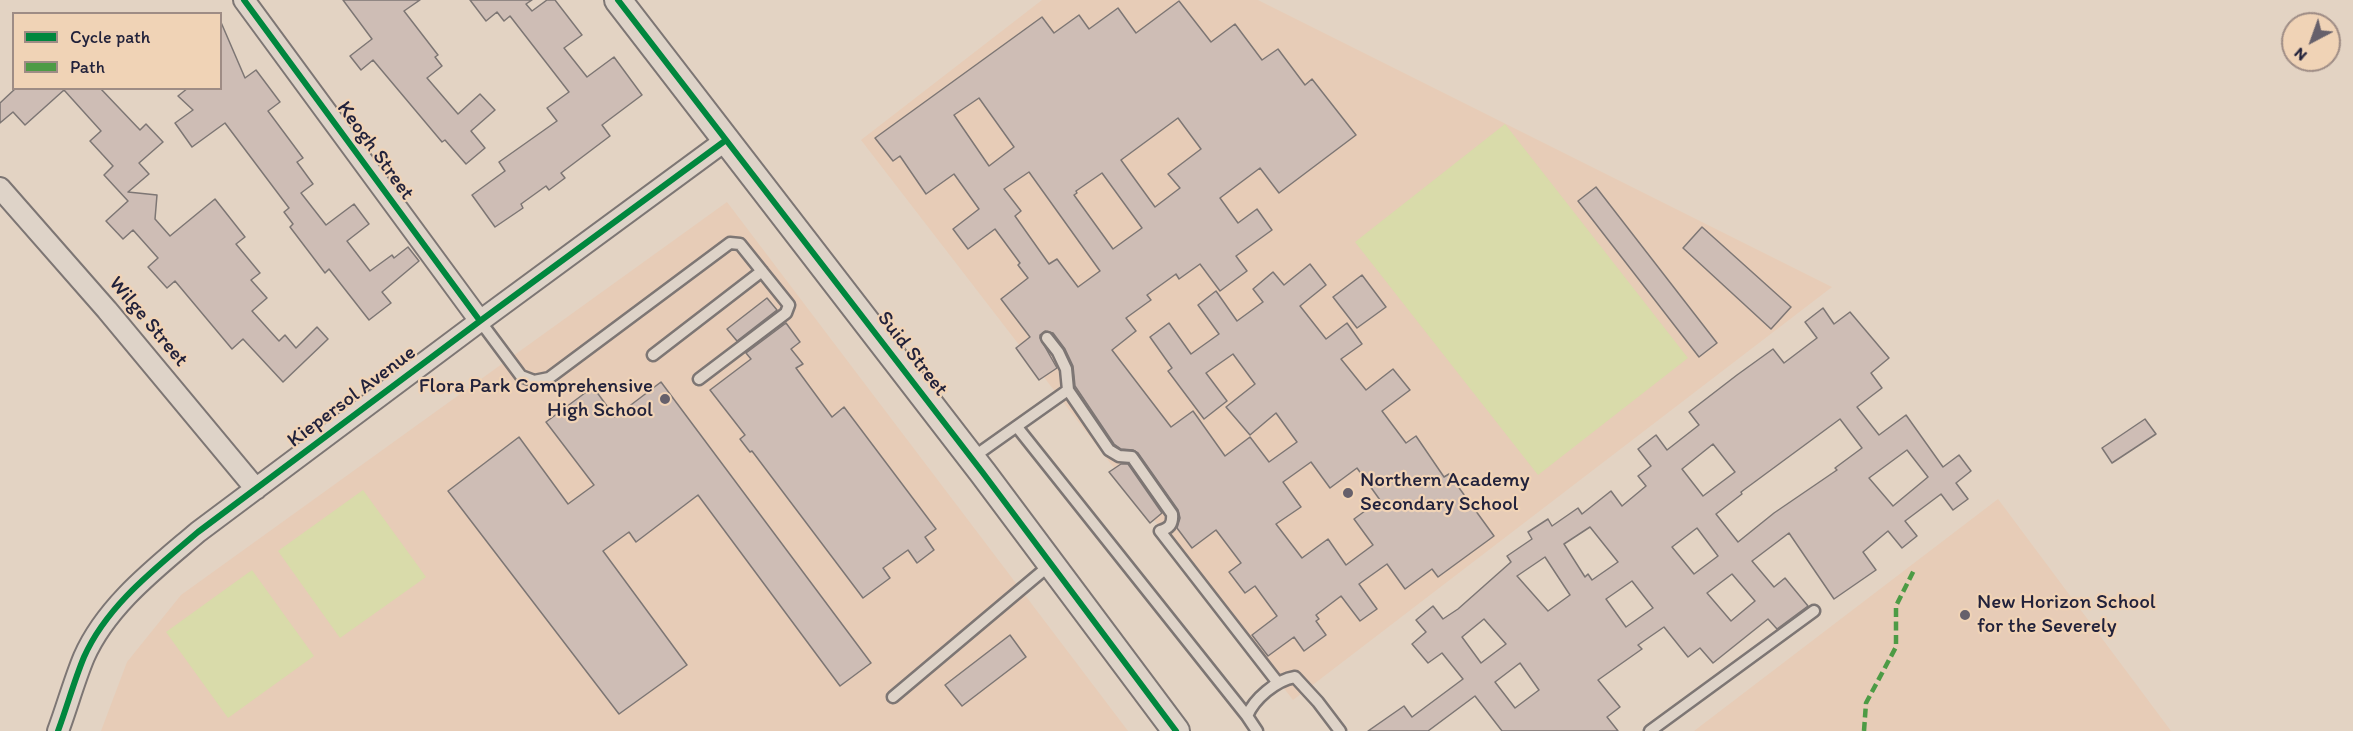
<!DOCTYPE html>
<html>
<head>
<meta charset="utf-8">
<style>
  body { margin:0 }
  #map { position:relative; width:2353px; height:731px; overflow:hidden; background:#e3d3c3; font-family:Itim,sans-serif }
  canvas { display:block }
  .legend { position:absolute; left:12px; top:12px; width:210px; height:78px; box-sizing:border-box; background:#f0d3b6; border:2px solid #9e8c85; margin:0; padding:8px 10px; list-style:none; font-size:18px; color:#22223b }
  .legend li { display:flex; align-items:center; gap:12px; height:30px }
  .legend b { width:30px; border:2px solid #9e8c85 }
  .north { position:absolute; left:2281px; top:12px; width:60px; height:60px; box-sizing:border-box; background:#f0d3b6; border:2px solid #9e8c85; border-radius:50%; rotate:221deg; font-size:16px; font-weight:700; line-height:24px; text-align:center; color:#22223b }
  .north::after { content:''; display:block; margin:auto; width:21px; height:27px; background:#66606b; clip-path:polygon(50% 0,100% 100%,50% 72%,0 100%) }
</style>
</head>
<body>
<div id="map">
<canvas width="2353" height="731"></canvas>
<ul class="legend">
<li><b style="height:8px;background:#00873e"></b>Cycle path</li>
<li><b style="height:8px;background:#4d9b45"></b>Path</li>
</ul>
<div class="north">N</div>
</div>
<script>
const context = document.querySelector('canvas').getContext('2d');
context.lineJoin = 'round';
function fill(path, color) { context.fillStyle = color; context.fill(path, 'evenodd'); }
function stroke(path, color, width, dash) { context.strokeStyle = color; context.lineWidth = width; context.lineCap = dash ? 'butt' : 'round'; context.setLineDash(dash || []); context.stroke(path); }
function write(font, color, halo, rows, align = 'center') {
  context.font = font + ' Itim,sans-serif'; context.lineWidth = 4.5; context.setLineDash([]); context.textBaseline = 'middle'; context.strokeStyle = halo; context.fillStyle = color; for (const [text, x, y, turn = 0] of rows) {
    context.save(); context.translate(x, y); context.rotate((+turn || 0) * Math.PI / 180); context.textAlign = isNaN(turn) ? turn : align; if (halo) context.strokeText(text, 0, 0); context.fillText(text, 0, 0); context.restore();
  }
}
fill(new Path2D(`
  M 1042,0 L 1258,0 L 1832,287 L 1293,700 L 861,140 Z
  M 727,202 L 1128,731 L 101,731 L 127,662 L 181,595 Z
  M 1998,499 L 2171,731 L 1694,731 Z`), '#e7ccb7');
fill(new Path2D(`
  M 1505,124 L 1688,358 L 1538,475 L 1355,242 Z
  M 363,490 L 426,577 L 340,638 L 278,551 Z
  M 252,570 L 314,656 L 228,718 L 166,632 Z`), '#d9dbaa');
const building = new Path2D(`
  M 343,0 L 420,0 L 404,11 L 438,55 L 435,57 L 442,66 L 427,78 L 458,114 L 480,94 L 495,110 L 471,131 L 485,148 L 466,164 L 445,140 L 442,142 L 373,60 L 361,70 L 350,56 L 372,39 Z
  M 470,0 L 532,0 L 526,4 L 532,11 L 547,0 L 555,0 L 582,35 L 564,48 L 587,77 L 614,57 L 642,95 L 602,125 L 610,136 L 561,173 L 565,178 L 549,190 L 546,186 L 521,204 L 523,208 L 495,227 L 472,195 L 505,171 L 499,162 L 557,121 L 547,108 L 569,92 L 510,16 L 504,21 L 497,12 L 486,21 Z
  M 1179,1 L 1211,42 L 1235,24 L 1262,60 L 1278,49 L 1305,85 L 1312,79 L 1356,135 L 1279,193 L 1260,168 L 1220,198 L 1238,223 L 1257,209 L 1272,230 L 1236,256 L 1247,271 L 1220,291 L 1200,264 L 1179,279 L 1176,274 L 1147,295 L 1151,300 L 1126,318 L 1136,331 L 1112,350 L 1171,427 L 1193,411 L 1225,456 L 1250,437 L 1269,462 L 1297,442 L 1276,413 L 1250,435 L 1226,407 L 1255,384 L 1233,354 L 1206,373 L 1227,401 L 1204,419 L 1168,371 L 1172,368 L 1150,337 L 1169,323 L 1191,354 L 1219,334 L 1198,305 L 1216,291 L 1237,321 L 1263,302 L 1253,289 L 1273,272 L 1284,285 L 1310,264 L 1326,285 L 1300,306 L 1326,339 L 1347,323 L 1362,344 L 1341,359 L 1366,390 L 1393,369 L 1410,390 L 1382,411 L 1406,443 L 1416,436 L 1444,477 L 1449,474 L 1494,536 L 1438,577 L 1432,569 L 1405,589 L 1387,564 L 1359,584 L 1377,609 L 1360,621 L 1341,596 L 1316,615 L 1319,619 L 1316,621 L 1326,635 L 1304,651 L 1294,637 L 1268,656 L 1252,635 L 1277,616 L 1255,586 L 1245,593 L 1229,572 L 1241,563 L 1216,530 L 1192,548 L 1177,528 L 1180,518 L 1178,510 L 1138,453 L 1133,450 L 1121,449 L 1114,444 L 1075,386 L 1073,366 L 1065,349 L 1053,333 L 1045,331 L 1040,335 L 1040,338 L 1057,368 L 1039,380 L 1016,348 L 1030,337 L 1001,299 L 1028,278 L 1018,265 L 1020,263 L 995,229 L 968,249 L 953,229 L 979,209 L 954,174 L 926,194 L 900,156 L 893,161 L 875,138 L 1042,17 L 1054,33 L 1079,15 L 1089,29 L 1118,8 L 1136,33 ZM 979,98 L 1014,147 L 989,166 L 954,115 ZM 1178,118 L 1201,149 L 1168,174 L 1180,188 L 1155,207 L 1121,160 ZM 1029,172 L 1100,271 L 1078,287 L 1057,259 L 1049,264 L 1015,216 L 1021,211 L 1004,189 ZM 1102,173 L 1142,228 L 1113,249 L 1074,195 L 1077,193 L 1076,191 ZM 1311,462 L 1330,488 L 1357,468 L 1380,500 L 1354,519 L 1373,545 L 1346,565 L 1328,539 L 1302,558 L 1276,524 L 1301,507 L 1283,482 Z
  M 220,20 L 245,78 L 256,70 L 280,102 L 268,111 L 303,158 L 297,162 L 313,184 L 301,193 L 326,225 L 354,204 L 369,224 L 347,241 L 370,271 L 392,255 L 394,258 L 408,247 L 419,261 L 382,292 L 391,303 L 369,320 L 329,269 L 325,273 L 290,227 L 293,224 L 284,212 L 289,208 L 225,123 L 192,147 L 175,123 L 193,110 L 178,96 L 188,88 L 220,88 Z
  M 16,88 L 100,88 L 140,130 L 146,124 L 163,142 L 139,163 L 149,174 L 128,192 L 157,195 L 155,219 L 170,236 L 215,199 L 245,237 L 236,244 L 260,273 L 251,280 L 267,298 L 252,311 L 279,341 L 285,335 L 296,348 L 317,327 L 328,339 L 283,382 L 243,339 L 232,349 L 175,281 L 167,288 L 148,267 L 158,258 L 133,230 L 123,239 L 106,221 L 128,201 L 104,175 L 113,166 L 90,141 L 101,131 L 64,90 L 25,125 L 13,112 L 0,123 L 0,103 Z
  M 1596,187 L 1717,343 L 1699,357 L 1578,201 Z
  M 1702,227 L 1791,307 L 1771,329 L 1683,248 Z
  M 1362,275 L 1386,307 L 1357,328 L 1333,297 Z
  M 767,298 L 777,310 L 737,341 L 727,329 Z
  M 1823,308 L 1834,324 L 1850,312 L 1889,358 L 1871,373 L 1882,388 L 1857,407 L 1879,435 L 1906,415 L 1943,467 L 1959,455 L 1971,471 L 1956,483 L 1968,499 L 1953,510 L 1941,494 L 1905,521 L 1917,536 L 1902,548 L 1888,531 L 1863,552 L 1876,570 L 1834,599 L 1789,533 L 1752,561 L 1774,587 L 1785,578 L 1808,606 L 1777,629 L 1768,619 L 1713,663 L 1700,648 L 1688,657 L 1664,627 L 1638,645 L 1642,649 L 1598,680 L 1620,707 L 1607,717 L 1618,731 L 1502,731 L 1475,696 L 1428,731 L 1368,731 L 1404,706 L 1412,717 L 1463,679 L 1442,653 L 1428,663 L 1412,644 L 1426,632 L 1416,620 L 1433,606 L 1443,619 L 1458,609 L 1511,562 L 1507,556 L 1532,539 L 1528,532 L 1548,519 L 1552,526 L 1578,508 L 1582,514 L 1611,491 L 1622,506 L 1646,486 L 1638,476 L 1651,466 L 1638,449 L 1656,435 L 1667,450 L 1699,425 L 1689,412 L 1737,375 L 1773,349 L 1784,363 L 1817,338 L 1805,322 ZM 1840,419 L 1862,448 L 1835,468 L 1837,470 L 1774,513 L 1738,542 L 1716,514 L 1742,494 L 1741,492 ZM 1713,444 L 1735,472 L 1703,496 L 1682,469 ZM 1907,450 L 1928,477 L 1893,506 L 1869,478 ZM 1590,527 L 1618,562 L 1592,580 L 1588,574 L 1585,577 L 1564,544 ZM 1697,528 L 1718,556 L 1694,574 L 1672,547 ZM 1545,557 L 1570,595 L 1548,611 L 1517,576 ZM 1732,574 L 1755,601 L 1731,621 L 1707,593 ZM 1632,581 L 1653,608 L 1626,627 L 1606,599 ZM 1484,619 L 1506,644 L 1481,663 L 1462,637 ZM 1520,663 L 1539,690 L 1515,708 L 1495,682 Z
  M 786,323 L 800,342 L 791,349 L 803,364 L 796,368 L 832,417 L 844,407 L 936,529 L 925,537 L 934,550 L 917,563 L 908,550 L 883,568 L 890,578 L 863,598 L 752,451 L 750,452 L 740,439 L 745,435 L 710,390 L 751,359 L 746,353 Z
  M 661,382 L 871,663 L 840,686 L 698,495 L 636,542 L 629,532 L 603,551 L 687,665 L 619,714 L 448,491 L 519,437 L 568,504 L 594,485 L 546,422 L 593,387 L 615,417 Z
  M 2145,419 L 2156,434 L 2112,463 L 2102,448 Z
  M 1121,464 L 1128,464 L 1162,513 L 1150,523 L 1109,472 Z
  M 1010,635 L 1026,657 L 962,706 L 945,685 Z`);
fill(building, '#cebdb5');
stroke(building, '#7d7674', 1.5);
const service = new Path2D(`
  M 480,321 L 521,376 L 534,381 L 549,378 L 730,243 L 740,244 L 789,305 L 786,313 L 699,379
  M 1047,338 L 1058,352 L 1066,369 L 1068,390 L 1109,450 L 1119,456 L 1132,457 L 1172,514 C 1173,525 1169,528 1160,531 L 1278,683
  M 653,355 L 762,271
  M 1017,427 L 1247,716
  M 972,458 L 1068,390
  M 893,697 L 1051,564
  M 1257,731 L 1247,716 C 1254,699 1276,680 1295,677 L 1318,702 L 1340,731
  M 1650,731 L 1814,611`);
const minor = new Path2D(`
  M 244,0 L 480,321
  M 0,188 L 107,310 L 256,489
  M 58,731 C 67,707 74,681 84,657 C 107,605 156,568 198,532 L 480,321 L 726,140`);
const tertiary = new Path2D(`
  M 618,0 L 983,473 L 1176,731`);
stroke(service, '#7d7674', 15);
stroke(minor, '#7d7674', 24);
stroke(tertiary, '#7d7674', 30);
stroke(service, '#ded3c8', 10);
stroke(minor, '#ded3c8', 20);
stroke(tertiary, '#ded3c8', 26);
stroke(new Path2D(`
  M 1864,731 L 1866,703 L 1896,647 L 1896,606 L 1915,568`), '#4d9b45', 4.5, [9, 4.5]);
stroke(new Path2D(`
  M 244,0 L 480,321
  M 618,0 L 983,473 L 1176,731
  M 58,731 C 67,707 74,681 84,657 C 107,605 156,568 198,532 L 480,321 L 726,140`), '#00873e', 6);
for (const [x, y, r, color] of [
  [665,399,6,"#66606b"],
  [1348,493,6,"#66606b"],
  [1965,615,6,"#66606b"]
]) { const dot = new Path2D(); dot.arc(x, y, r, 0, 2 * Math.PI); context.fillStyle = color; context.fill(dot); stroke(dot, '#f0d3b6', 2); }
write('21px', '#22223b', '#f0d3b6', [
  ["Keogh Street",375,151,54],
  ["Wilge Street",148,322,50],
  ["Suid Street",912,354,52],
  ["Kiepersol Avenue",352,397,-37]
]);
write('21px', '#22223b', '#f0d3b6', [
  ["Flora Park Comprehensive",653,387,"right"],
  ["High School",653,411,"right"],
  ["Northern Academy",1360,481],
  ["Secondary School",1360,505],
  ["New Horizon School",1977,603],
  ["for the Severely",1977,627]
], 'left');
</script>
</body>
</html>
